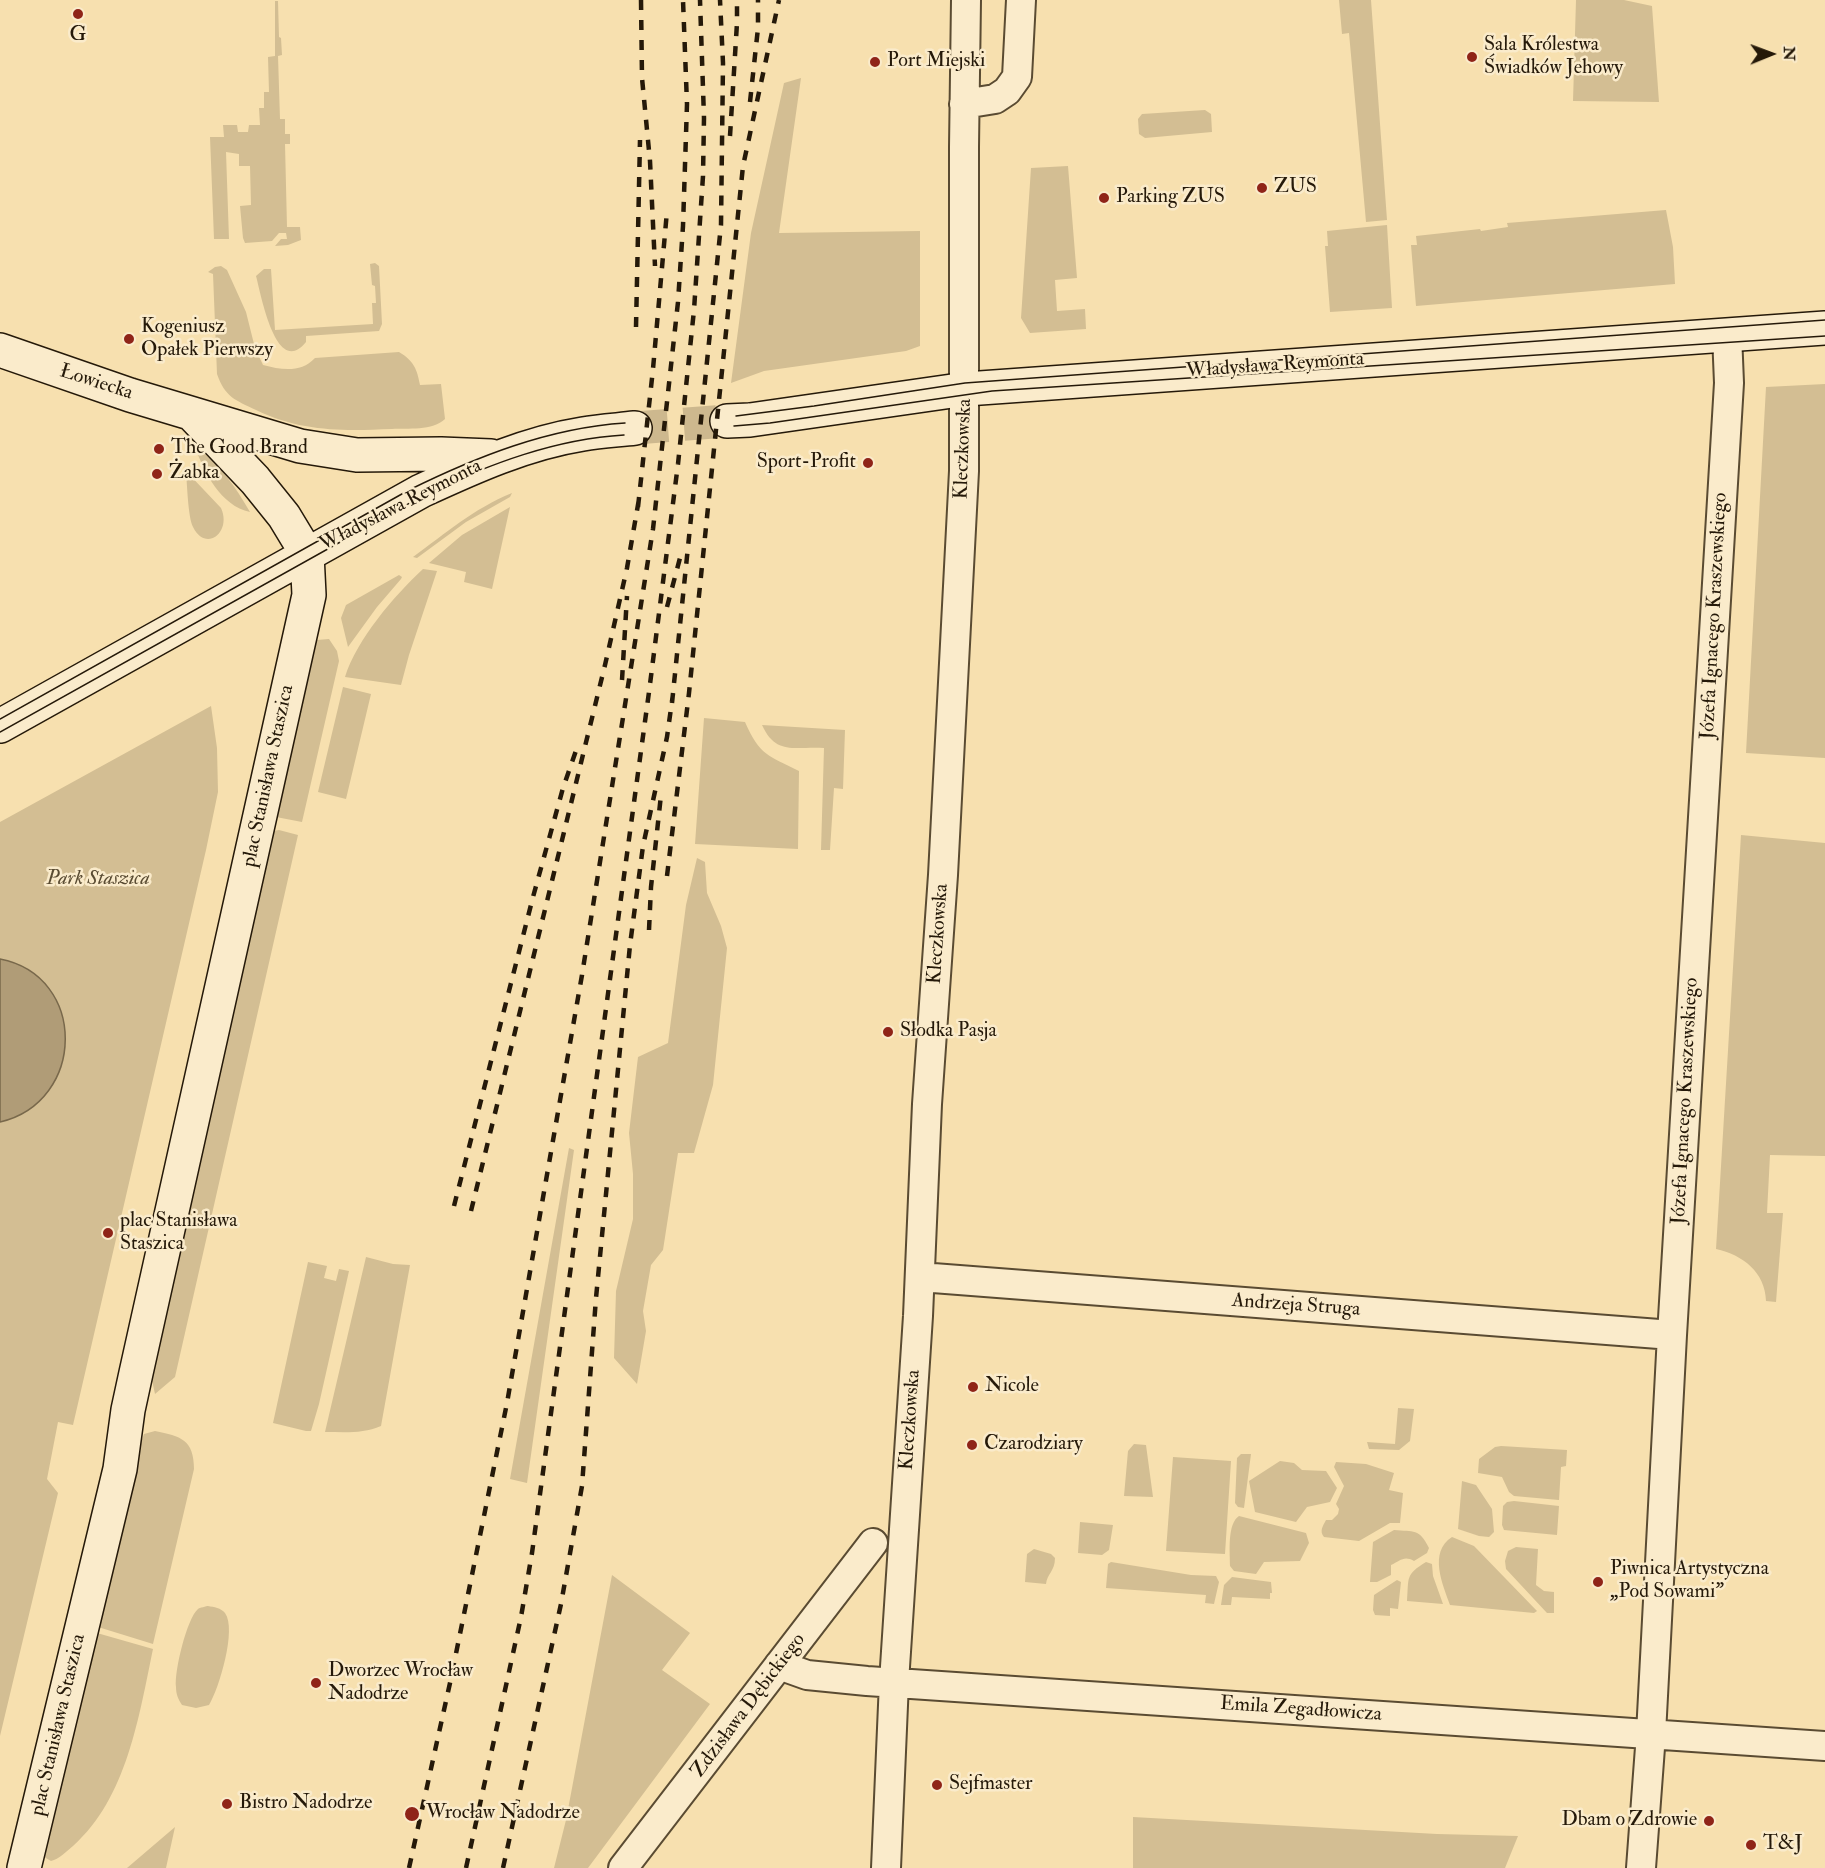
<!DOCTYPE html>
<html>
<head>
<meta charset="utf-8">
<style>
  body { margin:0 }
  #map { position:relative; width:1825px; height:1868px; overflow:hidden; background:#f7e0af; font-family:"IM FELL Double Pica",serif }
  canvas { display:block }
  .north { position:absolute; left:1741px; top:24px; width:60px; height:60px; -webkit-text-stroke:4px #faebcb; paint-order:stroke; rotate:89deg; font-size:16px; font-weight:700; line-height:24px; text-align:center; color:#251909 }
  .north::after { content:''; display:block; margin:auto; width:21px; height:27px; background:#251909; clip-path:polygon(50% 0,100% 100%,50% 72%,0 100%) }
</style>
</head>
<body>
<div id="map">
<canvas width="1825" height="1868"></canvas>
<div class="north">N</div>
</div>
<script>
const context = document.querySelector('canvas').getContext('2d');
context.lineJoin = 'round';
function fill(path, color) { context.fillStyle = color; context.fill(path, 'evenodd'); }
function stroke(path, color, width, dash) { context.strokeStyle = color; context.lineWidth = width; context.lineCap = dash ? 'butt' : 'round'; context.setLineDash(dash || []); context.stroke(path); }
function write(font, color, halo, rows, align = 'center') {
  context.font = font + ' "IM FELL Double Pica",serif'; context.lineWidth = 5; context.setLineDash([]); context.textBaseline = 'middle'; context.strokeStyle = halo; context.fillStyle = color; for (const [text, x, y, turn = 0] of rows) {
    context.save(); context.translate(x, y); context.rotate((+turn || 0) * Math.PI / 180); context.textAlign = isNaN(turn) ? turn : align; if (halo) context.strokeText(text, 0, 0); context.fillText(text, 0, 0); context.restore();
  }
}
fill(new Path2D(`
  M 1339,0 L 1371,0 L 1387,220 L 1366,222 L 1349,33 L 1342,34 Z
  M 1576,0 L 1624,0 L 1652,6 L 1659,102 L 1573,101 Z
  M 275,1 L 278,1 L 279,37 L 281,38 L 282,55 L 278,56 L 280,119 L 285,119 L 285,134 L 290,134 L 290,144 L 285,144 L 287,227 L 300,227 L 301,240 L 288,245 L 275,246 L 281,239 L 287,239 L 286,233 L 279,233 L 272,241 L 245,243 L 243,238 L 240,206 L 251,205 L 250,166 L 239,166 L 239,154 L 226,152 L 229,239 L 214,239 L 210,137 L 224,137 L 223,125 L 237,125 L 238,132 L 248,132 L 249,125 L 260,125 L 259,108 L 264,108 L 264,92 L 269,92 L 268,57 L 275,56 Z
  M 801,78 L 779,233 L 920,231 L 920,346 L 906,351 L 764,371 L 731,383 L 751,233 L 784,83 Z
  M 1205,110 L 1211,114 L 1212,132 L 1145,138 L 1139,134 L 1138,119 L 1142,114 Z
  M 1068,166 L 1077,278 L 1055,280 L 1057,311 L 1085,309 L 1086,329 L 1030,333 L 1021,318 L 1031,168 Z
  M 1666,210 L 1673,247 L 1675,284 L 1416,306 L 1411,245 L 1417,245 L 1416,236 L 1480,229 L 1481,231 L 1508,227 L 1507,223 Z
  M 1387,225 L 1392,308 L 1330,312 L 1325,246 L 1328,246 L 1327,231 Z
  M 375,263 L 379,266 L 382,324 L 379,331 L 306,336 L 306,342 C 276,379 261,294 256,276 L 264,269 L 271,269 L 275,330 L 373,324 L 372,303 L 376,303 L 375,286 L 372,285 L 370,264 Z
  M 221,266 L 227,270 L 246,312 L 255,348 L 263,365 C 282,370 301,373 315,358 L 399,352 C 414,361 417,369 420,385 L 441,384 L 445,419 C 433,431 407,428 392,429 C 342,431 302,432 256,410 C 235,400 225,397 217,374 L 213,274 L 208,272 L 215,267 Z
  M 1825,384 L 1825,758 L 1746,753 L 1766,387 Z
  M 195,447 C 220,464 235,486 250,512 C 221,506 204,472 195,447 Z
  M 186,471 L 221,508 C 232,532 206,553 193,527 C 188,517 187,483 186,471 Z
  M 512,493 L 510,497 L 466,522 L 417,558 L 413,557 C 446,533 473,509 512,493 Z
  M 510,507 L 492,589 L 464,582 L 466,572 L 429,563 L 462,535 Z
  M 423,569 L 437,571 L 409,655 L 401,685 L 345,677 C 357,639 394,596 423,569 Z
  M 399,575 L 402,577 L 401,579 L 377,607 L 348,647 L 341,618 L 346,605 Z
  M 329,639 L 337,651 L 339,661 L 302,822 L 276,817 L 317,640 Z
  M 343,687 L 371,694 L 346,799 L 318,792 Z
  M 211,706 L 217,748 L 218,792 L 206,850 L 73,1425 L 58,1422 L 47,1479 L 58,1493 L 0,1736 L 0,822 Z
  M 704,718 L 745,722 C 760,756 768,755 799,771 L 798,849 L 695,844 Z
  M 762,725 L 845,730 L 843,789 L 834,788 L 830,850 L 821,850 L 824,748 C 795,746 776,756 762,725 Z
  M 279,830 L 298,835 L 175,1377 L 155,1394 L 150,1371 L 273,831 Z
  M 1741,835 L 1825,843 L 1825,1156 L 1770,1155 L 1767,1213 L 1783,1213 L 1776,1302 L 1766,1301 C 1765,1272 1743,1255 1716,1249 Z
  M 697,858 L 705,862 L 707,893 L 721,926 L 727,948 L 713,1085 L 694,1153 L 678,1153 L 663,1250 L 651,1265 L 643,1311 L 646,1331 L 637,1384 L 614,1358 L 616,1291 L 633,1219 L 633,1174 L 629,1133 L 638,1057 L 668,1043 L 686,905 Z
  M 569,1148 L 574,1150 L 527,1483 L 510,1479 Z
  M 366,1257 L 393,1264 L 410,1265 L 381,1426 C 363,1434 344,1432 325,1432 Z
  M 308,1262 L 327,1266 L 324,1278 L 336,1281 L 339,1269 L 349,1271 L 319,1404 L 311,1431 L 306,1431 L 273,1423 Z
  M 1398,1408 L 1414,1409 L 1410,1441 L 1399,1450 L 1369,1449 L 1367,1442 L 1395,1444 Z
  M 155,1431 C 181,1436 194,1440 194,1469 L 153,1644 L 98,1627 L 140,1445 L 144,1434 Z
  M 1134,1444 L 1146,1445 L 1153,1497 L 1124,1496 L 1128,1451 Z
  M 1501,1446 L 1567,1450 L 1566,1466 L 1561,1467 L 1559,1500 L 1514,1496 L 1509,1492 L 1502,1477 L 1478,1473 L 1479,1459 L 1495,1447 Z
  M 1241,1454 L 1251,1454 L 1244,1508 L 1238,1507 L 1235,1503 L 1237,1458 Z
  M 1173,1457 L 1231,1461 L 1225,1554 L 1166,1551 Z
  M 1280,1461 L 1294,1463 L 1302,1470 L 1326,1471 L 1337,1488 L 1330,1502 L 1307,1507 L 1296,1522 L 1255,1512 L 1249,1481 Z
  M 1336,1462 L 1366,1464 L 1394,1473 L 1389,1490 L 1403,1493 L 1400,1523 L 1390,1523 L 1359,1541 L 1324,1537 C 1319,1531 1323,1526 1326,1520 L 1332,1520 L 1338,1514 L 1339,1509 L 1336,1504 L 1344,1486 L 1334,1467 Z
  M 1462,1481 L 1476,1485 L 1492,1509 L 1494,1532 L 1489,1537 L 1479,1536 L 1458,1529 Z
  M 1514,1501 L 1559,1506 L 1557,1535 L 1504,1530 L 1502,1525 L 1503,1506 L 1507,1502 Z
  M 1239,1516 L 1306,1533 L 1309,1543 L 1300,1561 L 1264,1562 L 1256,1574 L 1234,1571 L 1230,1566 C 1230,1552 1227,1524 1239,1516 Z
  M 1080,1522 L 1113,1525 L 1109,1550 L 1102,1555 L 1078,1553 Z
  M 1394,1530 C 1414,1532 1419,1528 1429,1548 L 1427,1553 L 1414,1561 C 1404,1555 1400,1561 1391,1565 L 1391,1575 L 1377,1582 L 1370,1582 L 1373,1542 Z
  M 1452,1537 L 1474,1546 L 1537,1611 L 1534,1613 L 1450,1605 C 1443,1585 1428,1552 1452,1537 Z
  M 1516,1547 L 1538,1549 L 1536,1585 L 1544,1591 L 1554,1592 L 1554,1613 L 1547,1613 L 1506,1569 L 1505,1561 L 1508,1551 Z
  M 1034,1549 L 1051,1554 L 1055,1558 C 1055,1571 1047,1574 1046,1584 L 1025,1582 L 1027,1554 Z
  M 1111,1562 L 1191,1575 L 1216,1576 L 1219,1582 L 1214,1604 L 1205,1603 L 1206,1595 L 1106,1588 L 1108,1564 Z
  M 1426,1562 L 1432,1564 L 1433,1576 L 1443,1604 L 1407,1601 C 1409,1577 1405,1575 1426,1562 Z
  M 612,1575 L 690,1633 L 662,1670 L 710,1704 L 588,1868 L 554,1868 L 566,1820 Z
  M 1232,1577 L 1271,1582 L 1272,1593 L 1270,1593 L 1270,1599 L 1232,1597 L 1231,1605 L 1221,1605 L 1224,1585 Z
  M 1397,1580 L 1401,1582 L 1398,1609 L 1390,1608 L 1390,1616 L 1375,1615 L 1373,1610 L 1374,1595 Z
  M 208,1606 C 214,1607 221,1608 225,1613 C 237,1629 219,1689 209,1705 L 196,1708 L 182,1705 C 178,1699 176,1694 176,1687 C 174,1672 187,1618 198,1609 C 199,1608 207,1606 208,1606 Z
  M 97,1633 L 153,1649 C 139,1716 127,1798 73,1846 C 66,1852 59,1859 51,1861 L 44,1857 Z
  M 1133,1817 L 1437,1834 L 1518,1836 L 1505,1868 L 1133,1868 Z
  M 175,1827 L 166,1868 L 127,1868 Z`), '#d3be93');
const water = new Path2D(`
  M 0,959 C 88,976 86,1102 0,1122 Z`);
fill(water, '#b09c77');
stroke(water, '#78684b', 1.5);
stroke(new Path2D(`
  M 635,428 L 727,421`), '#cdb88e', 33, [33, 16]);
const street = new Path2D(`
  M 964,104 L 995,99 L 1007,91 L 1017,77 L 1021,0
  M 920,1277 L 1672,1335
  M 779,1665 L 807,1675 L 867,1681 L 1825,1746
  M 623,1868 L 873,1543
  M 886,1868 L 894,1682 L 918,1316 L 927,1104 L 943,875 L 964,471 L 964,147 L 966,0
  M 1641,1868 L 1651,1734 L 1672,1335 L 1729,383 L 1727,334`);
const secondary = new Path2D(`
  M 0,350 L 130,395 L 300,446 L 357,455 L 441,454 L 491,456
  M 727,421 L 750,420 L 966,389 L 1825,328
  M 0,726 L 421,491 C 473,467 526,443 583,434 C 600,431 618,430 635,428
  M 24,1868 L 120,1469 L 128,1410 L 136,1373 L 309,595 L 307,554 L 284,516 L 255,480 L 192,414`);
stroke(street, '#5a4b32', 32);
stroke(secondary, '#251909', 36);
stroke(street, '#faebcb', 28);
stroke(secondary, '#faebcb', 33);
stroke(new Path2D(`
  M 736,416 L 814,406 L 965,383 L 1825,320
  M 734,426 L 770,423 L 992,391 L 1825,336
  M 0,719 L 409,490 C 476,457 548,428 625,423
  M 0,732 L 428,493 C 490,464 555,439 624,435`), '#251909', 1.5);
stroke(new Path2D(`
  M 641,0 L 642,78 L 650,161 L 655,266
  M 750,102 L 758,28 L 758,0
  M 730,136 L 737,23 L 737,0
  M 636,327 L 640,140
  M 638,507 L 653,369 L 667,211
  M 667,607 L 680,558
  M 622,680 L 627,596
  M 672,703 L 721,225 L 723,63 L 720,0
  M 667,876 L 689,693 L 743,166 L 779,0
  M 649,930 L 651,887 L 661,795
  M 454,1206 L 533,897 L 563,788 L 578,745
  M 471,1211 L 605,665 L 627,568 L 639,499
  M 409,1868 L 450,1683 L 507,1403 L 582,975 L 653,529 L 678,302 L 683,226 L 687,104 L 683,0
  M 466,1868 L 521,1617 L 532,1553 L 649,692 L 678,464 L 694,310 L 703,176 L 704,118 L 700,0
  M 503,1868 L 561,1604 L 582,1486 L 596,1298 L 630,945 L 643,846 L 667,737 L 673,694`), '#251909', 4.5, [10, 10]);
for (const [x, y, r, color] of [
  [78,14,6,"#8f2418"],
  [1472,57,6,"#8f2418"],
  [875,62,6,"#8f2418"],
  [1262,188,6,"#8f2418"],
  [1104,198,6,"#8f2418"],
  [129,339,6,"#8f2418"],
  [159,449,6,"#8f2418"],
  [868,463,6,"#8f2418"],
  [157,474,6,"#8f2418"],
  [888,1032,6,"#8f2418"],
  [108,1233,6,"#8f2418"],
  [973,1387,6,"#8f2418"],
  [972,1445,6,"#8f2418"],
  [1598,1582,6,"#8f2418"],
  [316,1683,6,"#8f2418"],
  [937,1785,6,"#8f2418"],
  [227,1804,6,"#8f2418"],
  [412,1814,8,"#8f2418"],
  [1709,1821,6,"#8f2418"],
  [1751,1845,6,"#8f2418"]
]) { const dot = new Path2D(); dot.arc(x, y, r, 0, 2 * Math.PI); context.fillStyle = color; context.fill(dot); stroke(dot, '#faebcb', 2); }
write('20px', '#251909', '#faebcb', [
  ["G",78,36,"center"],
  ["Sala Królestwa",1484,46],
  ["Świadków Jehowy",1484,69],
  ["Port Miejski",887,62],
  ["ZUS",1274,188],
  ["Parking ZUS",1116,198],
  ["Kogeniusz",141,328],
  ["Opałek Pierwszy",141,351],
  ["The Good Brand",171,449],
  ["Sport-Profit",856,463,"right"],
  ["Żabka",169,474],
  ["Słodka Pasja",900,1032],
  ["plac Stanisława",120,1222],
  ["Staszica",120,1245],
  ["Nicole",985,1387],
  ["Czarodziary",984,1445],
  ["Piwnica Artystyczna",1610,1570],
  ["„Pod Sowami”",1610,1593],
  ["Dworzec Wrocław",328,1672],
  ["Nadodrze",328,1695],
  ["Sejfmaster",949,1785],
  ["Bistro Nadodrze",239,1804],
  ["Wrocław Nadodrze",426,1814],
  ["Dbam o Zdrowie",1697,1821,"right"],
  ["T&J",1763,1845]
], 'left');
write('20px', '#251909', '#faebcb', [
  ["Władysława Reymonta",1275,366,-4],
  ["Łowiecka",96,383,18],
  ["Kleczkowska",964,449,-88],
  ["Władysława Reymonta",401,506,-27],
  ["Józefa Ignacego Kraszewskiego",1715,616,-87],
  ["plac Stanisława Staszica",269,776,-78],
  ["Kleczkowska",939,934,-86],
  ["Józefa Ignacego Kraszewskiego",1686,1101,-87],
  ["Andrzeja Struga",1296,1306,4],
  ["Kleczkowska",911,1420,-86],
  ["Zdzisława Dębickiego",749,1706,-53],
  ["Emila Zegadłowicza",1301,1710,4],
  ["plac Stanisława Staszica",59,1725,-77]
]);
write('italic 20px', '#594b32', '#faebcb', [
  ["Park Staszica",98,880]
]);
</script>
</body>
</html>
